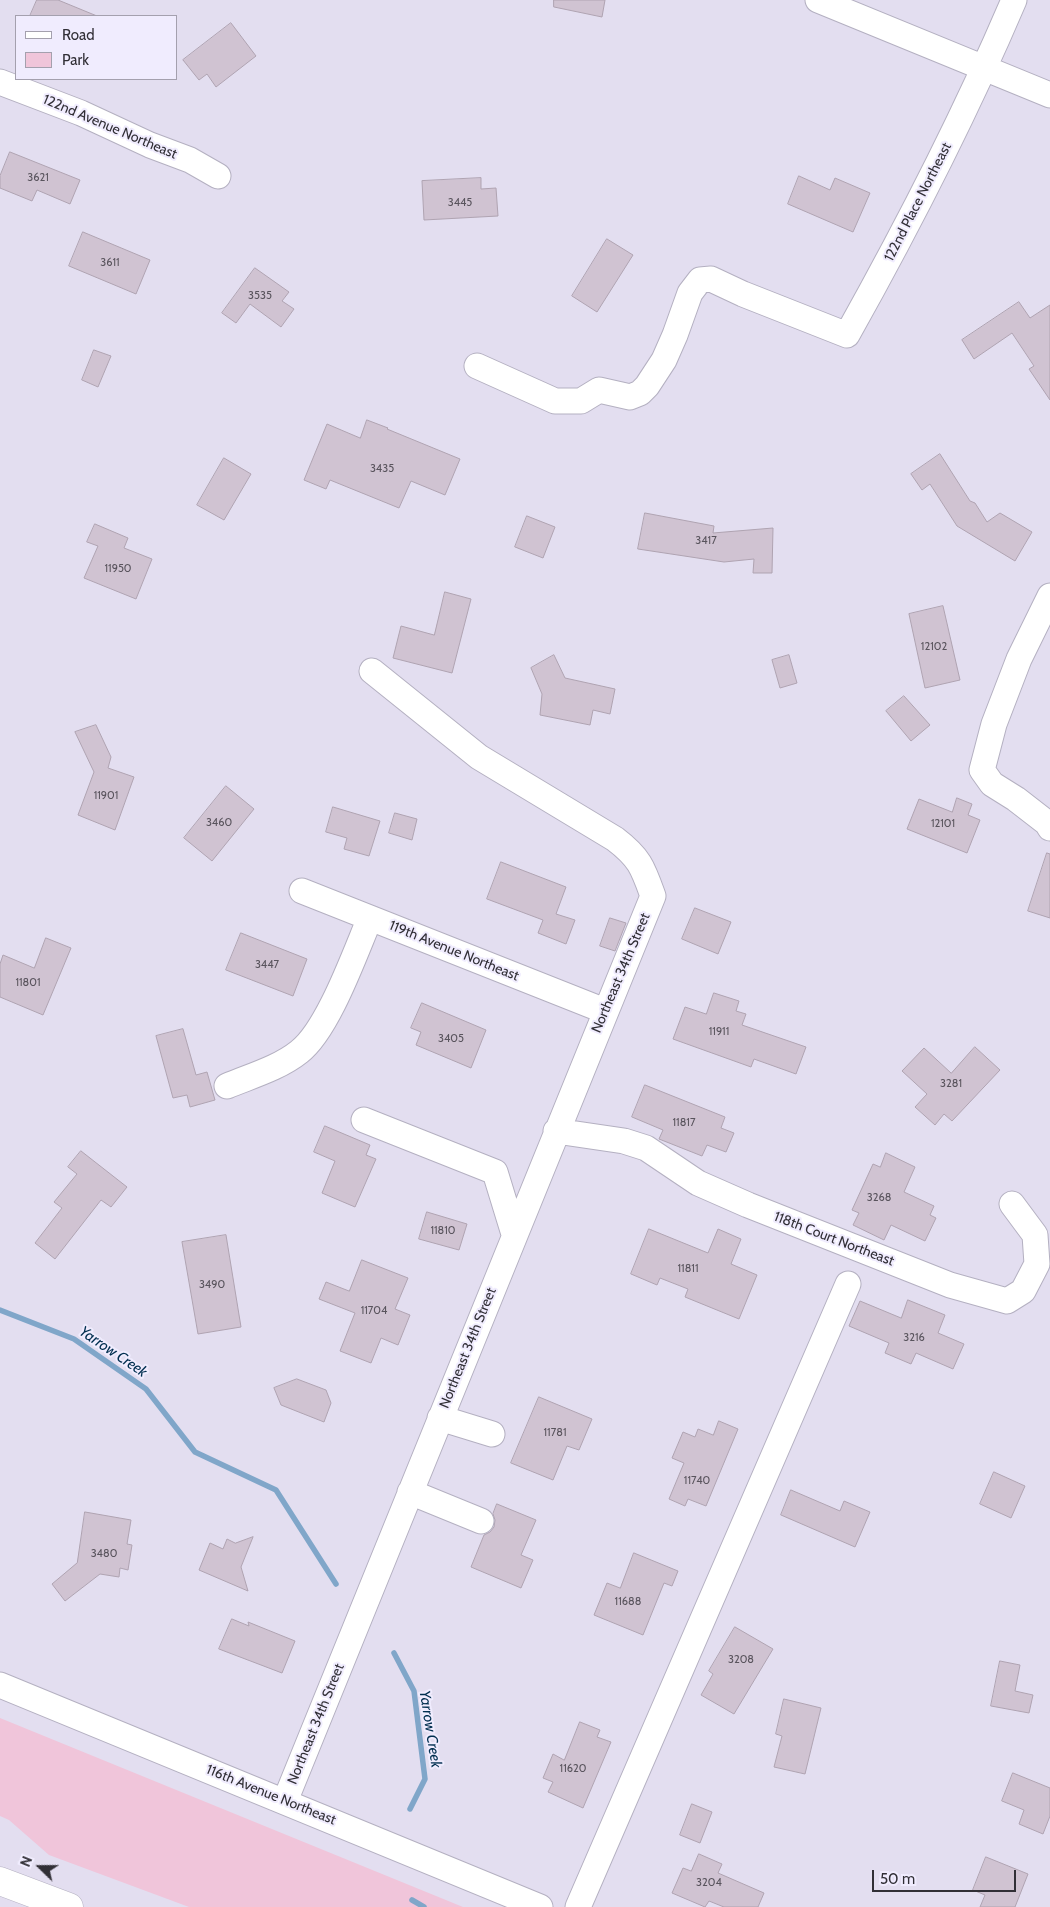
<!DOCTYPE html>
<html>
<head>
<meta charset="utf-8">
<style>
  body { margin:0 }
  #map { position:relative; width:1050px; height:1907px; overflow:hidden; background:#e3def0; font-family:Cabin,sans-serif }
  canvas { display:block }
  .legend { position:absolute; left:15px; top:15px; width:162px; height:65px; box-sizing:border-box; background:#f0ecfe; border:1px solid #a4a0ae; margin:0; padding:6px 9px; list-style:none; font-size:15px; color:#312f36 }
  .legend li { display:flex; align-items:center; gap:10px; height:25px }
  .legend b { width:25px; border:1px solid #a4a0ae }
  .north { position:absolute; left:15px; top:1842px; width:50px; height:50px; -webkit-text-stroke:4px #f0ecfe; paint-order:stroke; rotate:292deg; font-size:14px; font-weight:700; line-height:20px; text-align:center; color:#312f36 }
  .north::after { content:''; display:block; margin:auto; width:18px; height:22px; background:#312f36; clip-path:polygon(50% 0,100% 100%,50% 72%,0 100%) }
  .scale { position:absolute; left:872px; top:1870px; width:144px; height:22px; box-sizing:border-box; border:2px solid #312f36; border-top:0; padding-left:6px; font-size:15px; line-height:18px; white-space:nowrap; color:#312f36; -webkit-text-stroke:4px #f0ecfe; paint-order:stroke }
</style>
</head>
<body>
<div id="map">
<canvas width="1050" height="1907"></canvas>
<ul class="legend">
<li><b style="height:6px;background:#fff"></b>Road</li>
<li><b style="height:14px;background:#f0c5da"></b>Park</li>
</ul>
<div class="north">N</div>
<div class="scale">50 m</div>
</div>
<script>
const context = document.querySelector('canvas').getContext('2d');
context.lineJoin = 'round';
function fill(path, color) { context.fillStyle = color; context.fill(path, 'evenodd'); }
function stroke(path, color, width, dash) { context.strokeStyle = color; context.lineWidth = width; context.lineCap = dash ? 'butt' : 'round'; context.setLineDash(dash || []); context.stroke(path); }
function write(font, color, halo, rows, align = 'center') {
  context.font = font + ' Cabin,sans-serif'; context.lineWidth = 4; context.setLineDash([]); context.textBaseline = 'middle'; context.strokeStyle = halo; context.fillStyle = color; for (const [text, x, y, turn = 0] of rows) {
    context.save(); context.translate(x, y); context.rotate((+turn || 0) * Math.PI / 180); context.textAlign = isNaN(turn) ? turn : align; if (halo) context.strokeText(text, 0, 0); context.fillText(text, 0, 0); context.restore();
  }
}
fill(new Path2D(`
  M 0,1718 L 463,1907 L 189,1907 L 49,1855 L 9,1820 L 0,1816 Z`), '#f0c5da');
stroke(new Path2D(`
  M 0,1310 L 74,1339 L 146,1389 L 195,1452 L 276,1490 L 336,1584
  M 394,1653 L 414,1691 L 425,1779 L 410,1809
  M 412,1900 L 424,1907`), '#80a6c9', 5.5);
const building = new Path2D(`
  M 37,0 L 58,0 L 97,16 L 30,16 Z
  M 554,0 L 605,0 L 602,17 L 554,7 Z
  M 231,23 L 256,56 L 216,87 L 207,74 L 199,80 L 183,60 Z
  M 10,152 L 80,180 L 70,204 L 37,190 L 32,201 L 0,188 L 0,176 Z
  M 799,176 L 830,190 L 835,178 L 870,193 L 853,232 L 788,204 Z
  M 481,178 L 481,189 L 496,188 L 498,216 L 424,220 L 422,181 Z
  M 83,232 L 150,260 L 136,294 L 69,266 Z
  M 607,239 L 633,255 L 597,312 L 572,296 Z
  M 255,268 L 289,292 L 282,301 L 294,309 L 281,327 L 250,304 L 236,323 L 222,313 Z
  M 1019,302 L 1030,318 L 1050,305 L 1050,400 L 1029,369 L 1034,366 L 1012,333 L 974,359 L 962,340 Z
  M 94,350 L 111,356 L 98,387 L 82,380 Z
  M 367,420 L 388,428 L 387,429 L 460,459 L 445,495 L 411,481 L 399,508 L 330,480 L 326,489 L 304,480 L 327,424 L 360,438 Z
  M 940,454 L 970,501 L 975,503 L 987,522 L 1000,513 L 1032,532 L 1015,561 L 957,526 L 930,484 L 922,490 L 911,474 Z
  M 224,458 L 251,474 L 224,520 L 197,505 Z
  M 645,513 L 714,526 L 713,533 L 773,528 L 772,573 L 753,573 L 754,559 L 724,562 L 638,549 Z
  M 527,516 L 555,527 L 543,558 L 515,547 Z
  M 95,524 L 128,538 L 124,548 L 152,559 L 136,599 L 84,578 L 98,546 L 87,542 Z
  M 445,592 L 471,599 L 452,673 L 393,658 L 401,626 L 434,635 Z
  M 943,606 L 960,680 L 925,688 L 909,614 Z
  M 554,655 L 565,678 L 615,689 L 610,714 L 593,710 L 590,725 L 540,715 L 542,694 L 531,668 Z
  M 789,655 L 797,683 L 780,688 L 772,660 Z
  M 904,696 L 930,725 L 911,741 L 886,711 Z
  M 96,725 L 111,757 L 108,768 L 134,777 L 115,830 L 78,815 L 94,772 L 75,732 Z
  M 226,786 L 254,809 L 212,861 L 184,838 Z
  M 957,798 L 972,804 L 968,815 L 980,820 L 967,853 L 907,829 L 919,799 L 952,812 Z
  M 333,807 L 380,821 L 369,856 L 344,849 L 347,838 L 326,832 Z
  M 395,813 L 417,819 L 412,840 L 389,833 Z
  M 1047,853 L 1050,854 L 1050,918 L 1028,911 Z
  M 501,862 L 566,887 L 556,914 L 575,920 L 566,944 L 538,933 L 543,920 L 487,899 Z
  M 695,908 L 731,922 L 718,954 L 682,939 Z
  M 610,918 L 626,923 L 615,951 L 600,946 Z
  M 241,933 L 307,959 L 293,996 L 226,970 Z
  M 46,938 L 71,948 L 43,1015 L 0,997 L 0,964 L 3,955 L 34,968 Z
  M 714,993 L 739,1001 L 736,1011 L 746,1014 L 742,1025 L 806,1047 L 796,1074 L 754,1059 L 751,1067 L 673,1039 L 685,1007 L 706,1014 Z
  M 422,1003 L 486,1030 L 471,1068 L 416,1045 L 421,1032 L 411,1028 Z
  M 183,1029 L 196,1075 L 207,1072 L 215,1100 L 190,1107 L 187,1095 L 173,1098 L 156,1036 Z
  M 975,1047 L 1000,1070 L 952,1121 L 944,1114 L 935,1125 L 915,1107 L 927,1094 L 902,1071 L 924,1048 L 951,1073 Z
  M 645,1085 L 725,1117 L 721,1128 L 734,1133 L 726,1152 L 707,1145 L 702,1156 L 659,1139 L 663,1130 L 632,1117 Z
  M 325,1126 L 370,1145 L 366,1155 L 376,1159 L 355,1207 L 322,1193 L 335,1161 L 314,1152 Z
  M 81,1151 L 127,1187 L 111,1207 L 101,1200 L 55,1259 L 35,1243 L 62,1208 L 54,1202 L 77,1174 L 68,1167 Z
  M 886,1153 L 915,1167 L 904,1192 L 934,1206 L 930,1215 L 936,1218 L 925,1241 L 891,1225 L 884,1240 L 853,1225 L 859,1213 L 852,1210 L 873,1164 L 880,1167 Z
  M 427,1212 L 467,1224 L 459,1250 L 419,1239 Z
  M 649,1229 L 708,1253 L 718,1229 L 741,1239 L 731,1264 L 757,1275 L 739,1319 L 685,1297 L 688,1289 L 660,1278 L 657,1285 L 631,1274 Z
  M 226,1235 L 241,1327 L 198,1334 L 182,1242 Z
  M 362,1260 L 408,1278 L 395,1309 L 410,1315 L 398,1345 L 381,1338 L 371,1363 L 340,1351 L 355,1313 L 319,1299 L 326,1282 L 349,1291 Z
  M 908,1300 L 945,1315 L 938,1333 L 964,1344 L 953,1369 L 916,1353 L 911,1364 L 885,1353 L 889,1343 L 849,1326 L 860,1301 L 901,1318 Z
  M 297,1379 L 326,1390 L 331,1403 L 324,1422 L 281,1405 L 274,1388 Z
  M 539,1397 L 592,1419 L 579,1450 L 567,1446 L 553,1480 L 511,1463 Z
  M 719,1421 L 738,1429 L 706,1506 L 688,1499 L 685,1506 L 669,1499 L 684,1463 L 672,1458 L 683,1432 L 695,1437 L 698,1429 L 713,1435 Z
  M 994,1472 L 1025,1486 L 1011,1518 L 980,1504 Z
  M 791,1490 L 840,1511 L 844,1501 L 870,1512 L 855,1547 L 781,1515 Z
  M 497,1504 L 536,1520 L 521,1555 L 533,1560 L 521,1588 L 471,1567 L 484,1535 L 490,1532 L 494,1527 L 495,1520 L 493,1514 Z
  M 85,1512 L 131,1520 L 127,1544 L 132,1545 L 128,1570 L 120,1568 L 119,1577 L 100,1574 L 65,1601 L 52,1584 L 77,1563 Z
  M 253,1537 L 241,1567 L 248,1591 L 199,1570 L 210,1543 L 223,1549 L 227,1539 L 235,1543 Z
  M 634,1553 L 678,1571 L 672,1586 L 664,1583 L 643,1635 L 594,1615 L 607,1583 L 620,1588 Z
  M 232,1619 L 249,1626 L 248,1622 L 295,1641 L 282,1673 L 219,1649 Z
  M 735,1627 L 773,1649 L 734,1714 L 701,1695 L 713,1674 L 709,1671 Z
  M 1000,1661 L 1020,1665 L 1015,1691 L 1033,1695 L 1029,1713 L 991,1706 Z
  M 784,1699 L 821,1708 L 805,1774 L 774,1767 L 782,1736 L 776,1734 Z
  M 580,1722 L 600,1730 L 597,1737 L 611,1742 L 583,1808 L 548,1792 L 553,1782 L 543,1778 L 553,1754 L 564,1760 Z
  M 1013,1773 L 1050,1788 L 1050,1816 L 1043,1834 L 1019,1824 L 1024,1810 L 1002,1801 Z
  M 692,1804 L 712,1812 L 700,1843 L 680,1835 Z
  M 699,1854 L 722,1864 L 718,1873 L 764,1893 L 758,1907 L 724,1907 L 709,1901 L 705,1907 L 672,1893 L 683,1868 L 691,1871 Z
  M 986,1857 L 1028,1874 L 1015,1907 L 980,1907 L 985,1895 L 973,1890 Z`);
fill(building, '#d0c3d2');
stroke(building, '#afa3b1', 1);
const minor = new Path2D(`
  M 818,0 L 1050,95
  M 0,82 L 81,113 L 150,145 L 190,160 L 218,176
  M 477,366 L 555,401 L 581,401 L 599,390 L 630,397 L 640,393 L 647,386 L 664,360 L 675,335 L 690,293 L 700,280 L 711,279 L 743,294 L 847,335 C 908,226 965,115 1014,0
  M 1050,596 L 1019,659 L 994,724 L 982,770 L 992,784 L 1016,799 L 1047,823 L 1050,828
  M 302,891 L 605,1011
  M 227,1086 C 251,1076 279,1068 299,1052 C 328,1030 355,953 370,918
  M 364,1120 L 495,1172 L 514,1234
  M 556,1131 L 624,1141 L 646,1148 L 698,1183 L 748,1205 L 950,1285 L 1007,1301 L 1023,1291 L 1037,1264 L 1035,1235 L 1012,1204
  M 440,1418 L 492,1434
  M 410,1492 L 481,1521
  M 0,1685 L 540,1907
  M 285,1801 L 653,896 C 643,868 640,858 615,839 L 479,757 L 372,671
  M 578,1907 L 848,1284`);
const highway = new Path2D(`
  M 0,1881 L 69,1907`);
stroke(minor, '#b4b0c1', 27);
stroke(highway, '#b4b0c1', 29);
stroke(minor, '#fff', 25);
stroke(highway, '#fff', 28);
write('11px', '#59545d', null, [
  ["3621",38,178],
  ["3445",460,203],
  ["3611",110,263],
  ["3535",260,296],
  ["3435",382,469],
  ["3417",706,541],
  ["11950",118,569],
  ["12102",934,647],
  ["11901",106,796],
  ["3460",219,823],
  ["12101",943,824],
  ["3447",267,965],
  ["11801",28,983],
  ["11911",719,1032],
  ["3405",451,1039],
  ["3281",951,1084],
  ["11817",684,1123],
  ["3268",879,1198],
  ["11810",443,1231],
  ["11811",688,1269],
  ["3490",212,1285],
  ["11704",374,1311],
  ["3216",914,1338],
  ["11781",555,1433],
  ["11740",697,1481],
  ["3480",104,1554],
  ["11688",628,1602],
  ["3208",741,1660],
  ["11620",573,1769],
  ["3204",709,1883]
]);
write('14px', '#312f36', '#f0ecfe', [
  ["122nd Avenue Northeast",110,127,23],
  ["122nd Place Northeast",918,202,-63],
  ["119th Avenue Northeast",454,951,22],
  ["Northeast 34th Street",621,973,-67],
  ["118th Court Northeast",834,1239,21],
  ["Northeast 34th Street",468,1348,-68],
  ["Northeast 34th Street",316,1724,-68],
  ["116th Avenue Northeast",271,1795,22]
]);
write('italic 15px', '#002e4f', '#f0ecfe', [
  ["Yarrow Creek",113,1352,34],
  ["Yarrow Creek",430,1729,81]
]);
</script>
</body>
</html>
